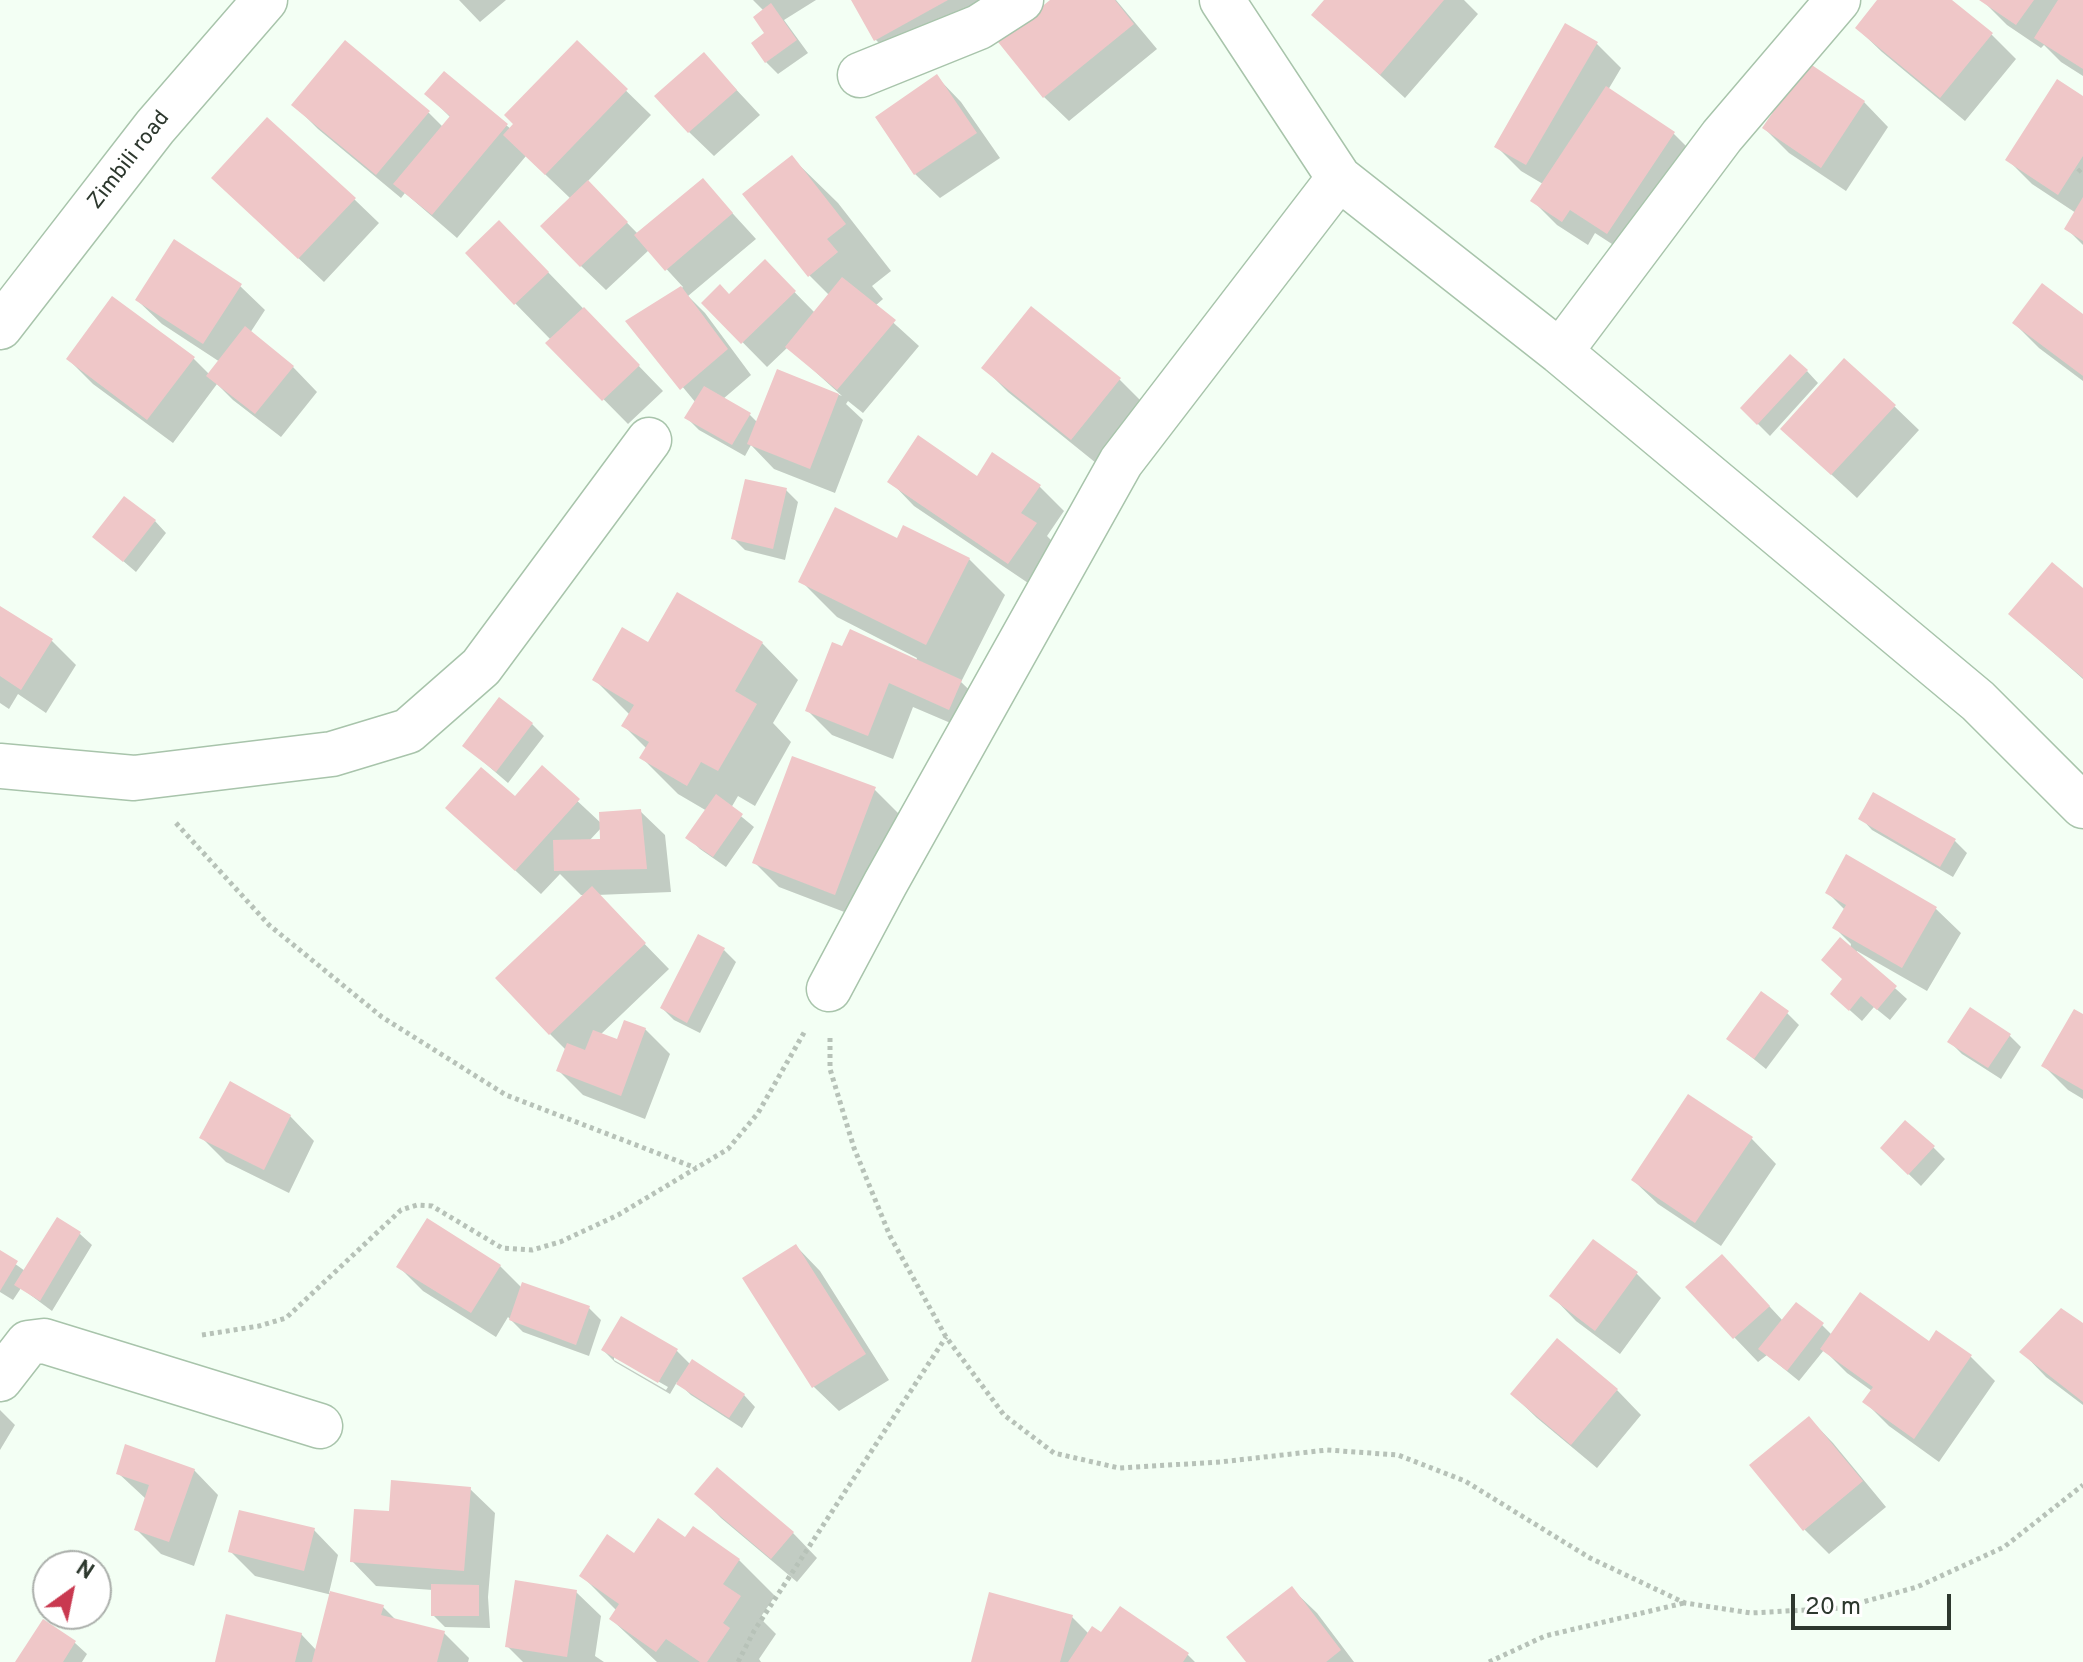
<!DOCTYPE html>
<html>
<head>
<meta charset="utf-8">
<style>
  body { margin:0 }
  #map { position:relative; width:2083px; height:1662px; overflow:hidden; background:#f3fff4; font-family:Overpass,sans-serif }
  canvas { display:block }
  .north { position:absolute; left:32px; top:1550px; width:80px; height:80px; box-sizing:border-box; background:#fff; border:2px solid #abafab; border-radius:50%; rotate:33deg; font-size:22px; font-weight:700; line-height:32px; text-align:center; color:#2d382e }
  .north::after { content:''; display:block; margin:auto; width:28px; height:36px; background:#c93950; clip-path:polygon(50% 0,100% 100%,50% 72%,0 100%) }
  .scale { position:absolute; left:1791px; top:1594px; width:160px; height:36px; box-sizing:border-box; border:4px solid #2d382e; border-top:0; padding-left:10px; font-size:24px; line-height:28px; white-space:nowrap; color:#2d382e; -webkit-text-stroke:6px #fff; paint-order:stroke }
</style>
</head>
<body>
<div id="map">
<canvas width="2083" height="1662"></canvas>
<div class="north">N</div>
<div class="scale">20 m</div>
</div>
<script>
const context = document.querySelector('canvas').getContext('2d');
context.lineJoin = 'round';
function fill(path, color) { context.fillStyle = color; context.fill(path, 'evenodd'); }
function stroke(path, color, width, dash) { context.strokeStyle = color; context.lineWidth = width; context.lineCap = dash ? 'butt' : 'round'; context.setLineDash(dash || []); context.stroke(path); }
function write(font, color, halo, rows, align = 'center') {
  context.font = font + ' Overpass,sans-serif'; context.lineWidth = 8; context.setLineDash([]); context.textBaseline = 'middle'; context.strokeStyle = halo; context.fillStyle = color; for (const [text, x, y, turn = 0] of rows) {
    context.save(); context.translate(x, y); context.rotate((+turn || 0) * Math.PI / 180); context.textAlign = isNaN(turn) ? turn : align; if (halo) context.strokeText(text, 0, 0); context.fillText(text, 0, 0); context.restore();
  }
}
fill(new Path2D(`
  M 459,0 L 506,0 L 480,22 Z
  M 753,0 L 816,0 L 784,20 L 808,53 L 778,74 L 766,62 L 767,33 L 764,11 Z
  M 854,0 L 1013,0 L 900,64 L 876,40 Z
  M 1053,0 L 1116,0 L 1157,49 L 1069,121 L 1044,97 Z
  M 1327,0 L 1464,0 L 1478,14 L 1405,98 L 1314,15 Z
  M 1880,0 L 1949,0 L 1992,35 L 2016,59 L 1965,121 L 1882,52 L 1857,28 Z
  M 1982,0 L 2083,0 L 2083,76 L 2061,62 L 2044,45 L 2041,48 L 2007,25 Z
  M 577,43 L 651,115 L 587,182 L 638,234 L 703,181 L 756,239 L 688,296 L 705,313 L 751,375 L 723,399 L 750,415 L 758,423 L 778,371 L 842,396 L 788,347 L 767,367 L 704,303 L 729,296 L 765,262 L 815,313 L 830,296 L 809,275 L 791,157 L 838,203 L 891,271 L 872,286 L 883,299 L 875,306 L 919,346 L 863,413 L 848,401 L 846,404 L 863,420 L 835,493 L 774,469 L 751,445 L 745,456 L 699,430 L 687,418 L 696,403 L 628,321 L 683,287 L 649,250 L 606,290 L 581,266 L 571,199 L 526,156 L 457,238 L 405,193 L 401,198 L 318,129 L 294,105 L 429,113 L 443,127 L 451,118 L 427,94 L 506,125 L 511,129 Z
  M 1596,43 L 1621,68 L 1608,90 L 1673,133 L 1698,158 L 1632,257 L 1595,233 L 1588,245 L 1557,225 L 1532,200 L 1543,184 L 1521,171 L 1496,146 Z
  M 704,55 L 760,115 L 714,156 L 689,132 Z
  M 937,77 L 961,102 L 1000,158 L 940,198 L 915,174 Z
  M 2083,98 L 2083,245 L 2066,228 L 2076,213 L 2032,184 L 2008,160 Z
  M 1864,102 L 1888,127 L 1846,191 L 1789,153 L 1764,128 L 1782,103 Z
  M 354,199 L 379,223 L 324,282 L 238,202 Z
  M 467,254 L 545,269 L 663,391 L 628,424 L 548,343 L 551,340 Z
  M 240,286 L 265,310 L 250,333 L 293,367 L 317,392 L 281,437 L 233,400 L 217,384 L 173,443 L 93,384 L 68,359 L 193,358 L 210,375 L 220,362 L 162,324 L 137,300 Z
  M 2083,316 L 2083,381 L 2039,348 L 2014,323 Z
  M 984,368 L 1119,379 L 1144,404 L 1096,463 L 1008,392 Z
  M 1807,371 L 1818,383 L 1770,436 L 1742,408 Z
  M 1894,406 L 1919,430 L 1857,498 L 1808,453 Z
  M 890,481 L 1039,486 L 1064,511 L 1047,536 L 1060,549 L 1034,587 L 914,506 Z
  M 786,490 L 798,502 L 785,560 L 745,550 L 733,538 Z
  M 155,521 L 166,533 L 136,572 L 95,537 Z
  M 898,541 L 969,559 L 1005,595 L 961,682 L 986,706 L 974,733 L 913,707 L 893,759 L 832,735 L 808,711 L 916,661 L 917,658 L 837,617 L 801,581 Z
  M 2083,591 L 2083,679 L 2010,614 Z
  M 0,609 L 52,641 L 76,665 L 46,713 L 18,694 L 9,709 L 0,703 Z
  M 762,643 L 798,680 L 773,723 L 791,742 L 755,806 L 738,796 L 731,808 L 754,827 L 726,867 L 700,849 L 688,837 L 707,811 L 678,794 L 642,758 L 647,749 L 624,726 L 630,715 L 595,680 L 649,645 Z
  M 532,724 L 544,736 L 508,783 L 465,746 Z
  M 542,768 L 602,824 L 640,811 L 665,835 L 671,892 L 597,895 L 669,969 L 600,1035 L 618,1042 L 645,1029 L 670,1054 L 645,1119 L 583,1095 L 558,1070 L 566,1050 L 550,1034 L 585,895 L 581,895 L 560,874 L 541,894 L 447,808 L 515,799 ZM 602,827 L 602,841 L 589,841 Z
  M 874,789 L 899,814 L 860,918 L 779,887 L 754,862 Z
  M 1861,818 L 1955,841 L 1967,853 L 1953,877 L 1872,830 Z
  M 1847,857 L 1936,909 L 1961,933 L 1927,991 L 1857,951 L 1856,953 L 1907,999 L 1890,1020 L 1874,1007 L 1862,1021 L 1844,1005 L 1844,979 L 1851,944 L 1835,928 L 1845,910 L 1827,892 Z
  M 724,950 L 736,962 L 700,1033 L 674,1020 L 662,1008 Z
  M 1787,1013 L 1799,1025 L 1766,1069 L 1729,1039 Z
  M 2083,1017 L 2083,1099 L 2068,1090 L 2044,1066 Z
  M 2009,1035 L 2021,1047 L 2001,1079 L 1962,1054 L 1950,1042 Z
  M 1688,1097 L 1752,1139 L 1776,1164 L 1721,1246 L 1658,1204 L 1633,1180 Z
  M 290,1116 L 314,1141 L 289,1193 L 226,1162 L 202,1138 Z
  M 1933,1147 L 1945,1159 L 1921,1186 L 1882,1148 Z
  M 57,1220 L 80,1234 L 92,1245 L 52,1311 L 21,1288 L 13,1300 L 0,1292 L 0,1253 L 25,1271 Z
  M 428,1220 L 500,1266 L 522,1288 L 589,1308 L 601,1320 L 589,1356 L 523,1332 L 508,1317 L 496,1337 L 423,1291 L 399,1267 Z
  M 1593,1241 L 1637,1274 L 1661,1298 L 1620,1354 L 1576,1321 L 1552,1296 Z
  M 796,1246 L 820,1271 L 889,1380 L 839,1411 L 814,1387 L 745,1279 Z
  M 1746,1281 L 1783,1321 L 1822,1325 L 1832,1335 L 1929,1344 L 1971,1357 L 1995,1381 L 1939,1462 L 1889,1426 L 1865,1402 L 1872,1391 L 1847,1373 L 1824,1350 L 1799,1381 L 1767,1355 L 1758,1362 L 1734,1337 Z
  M 2083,1326 L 2083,1405 L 2046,1377 L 2022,1352 Z
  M 603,1350 L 677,1351 L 691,1365 L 744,1395 L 755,1407 L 742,1428 L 691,1395 L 677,1382 L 670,1394 L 615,1362 ZM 614,1356 L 668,1387 L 666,1390 L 614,1360 Z
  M 1617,1390 L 1641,1415 L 1597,1468 L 1537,1418 L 1512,1394 Z
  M 0,1410 L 15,1425 L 0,1450 Z
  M 1809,1418 L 1833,1443 L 1886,1507 L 1829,1554 L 1805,1530 L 1751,1465 Z
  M 194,1470 L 218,1495 L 194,1566 L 161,1554 L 136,1529 L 146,1499 L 118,1473 Z
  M 470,1489 L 495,1513 L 488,1597 L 490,1628 L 445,1627 L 433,1615 L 433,1590 L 376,1586 L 352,1561 L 391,1514 Z
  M 697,1494 L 793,1533 L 817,1558 L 797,1582 L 721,1518 Z
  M 693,1529 L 739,1560 L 775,1596 L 760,1618 L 776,1634 L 759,1659 L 761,1662 L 657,1662 L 611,1619 L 617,1611 L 582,1576 L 686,1540 Z
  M 314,1530 L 338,1555 L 329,1593 L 383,1607 L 397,1621 L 444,1633 L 469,1658 L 468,1662 L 217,1662 L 301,1634 L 317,1651 L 332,1595 L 255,1576 L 230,1551 Z
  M 1292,1589 L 1317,1613 L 1354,1662 L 1248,1662 Z
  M 576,1592 L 601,1616 L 595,1656 L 604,1662 L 523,1662 L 507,1646 Z
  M 1072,1617 L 1089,1634 L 1188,1655 L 1195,1662 L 973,1662 Z
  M 44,1622 L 75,1643 L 87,1654 L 82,1662 L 18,1662 Z`), '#0003');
fill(new Path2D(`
  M 851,0 L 948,0 L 874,41 Z
  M 1050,0 L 1115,0 L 1134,24 L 1043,98 L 998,42 Z
  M 1324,0 L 1444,0 L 1380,75 L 1311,15 Z
  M 1877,0 L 1952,0 L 1993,33 L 1940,98 L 1855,28 Z
  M 1979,0 L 2034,0 L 2016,25 Z
  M 2058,0 L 2083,0 L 2083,69 L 2034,38 Z
  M 771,3 L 797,40 L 765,63 L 751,43 L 764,33 L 753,17 Z
  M 1565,23 L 1598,42 L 1526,165 L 1494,147 Z
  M 345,40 L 430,111 L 376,175 L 291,105 Z
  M 577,40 L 628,89 L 545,175 L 503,135 L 513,124 L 504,115 Z
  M 704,52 L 737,90 L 688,133 L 654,96 Z
  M 1797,55 L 1865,101 L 1821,168 L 1762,128 L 1780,102 L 1771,95 Z
  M 444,71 L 508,124 L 432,215 L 393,184 L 450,116 L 424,94 Z
  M 937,74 L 977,133 L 914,175 L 875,117 Z
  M 2057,79 L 2083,96 L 2083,156 L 2058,195 L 2005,160 Z
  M 1606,86 L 1675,132 L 1607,234 L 1570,210 L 1562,222 L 1530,201 Z
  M 267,117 L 356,198 L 298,259 L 211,178 Z
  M 792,155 L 846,224 L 827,239 L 838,252 L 808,277 L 742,194 Z
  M 703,178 L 733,213 L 665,271 L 634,235 Z
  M 588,180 L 628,222 L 580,267 L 540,226 Z
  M 2083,197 L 2083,241 L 2064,229 Z
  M 499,220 L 549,272 L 514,305 L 465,253 Z
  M 174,239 L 242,284 L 203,344 L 135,300 Z
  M 765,259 L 796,291 L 741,344 L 701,303 L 720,284 L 729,294 Z
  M 842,277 L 896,320 L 837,390 L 785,347 Z
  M 2042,283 L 2083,314 L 2083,376 L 2012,323 Z
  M 681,286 L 728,349 L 680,390 L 625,321 Z
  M 112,296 L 195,357 L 147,420 L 66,359 Z
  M 1031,306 L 1121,378 L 1071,440 L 981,368 Z
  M 584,307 L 640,365 L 602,401 L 545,343 Z
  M 245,326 L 294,366 L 255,414 L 206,376 Z
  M 1790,354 L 1808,370 L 1757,425 L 1740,408 Z
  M 1844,358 L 1896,405 L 1831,475 L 1780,429 Z
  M 777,369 L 839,394 L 810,469 L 747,444 Z
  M 704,386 L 751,413 L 732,445 L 684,418 Z
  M 918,435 L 977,476 L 992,452 L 1041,485 L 1021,513 L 1037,523 L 1008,564 L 887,482 Z
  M 745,479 L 787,488 L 773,549 L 731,539 Z
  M 124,496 L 156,520 L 123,562 L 92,537 Z
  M 835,507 L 897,538 L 903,525 L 970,558 L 926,645 L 798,582 Z
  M 2052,562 L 2083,588 L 2083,678 L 2008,614 Z
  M 677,592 L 763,642 L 735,691 L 757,704 L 718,771 L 701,762 L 687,786 L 639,758 L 649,742 L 621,726 L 634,705 L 592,680 L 622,627 L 648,642 Z
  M 0,606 L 53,639 L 21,690 L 0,676 Z
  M 850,629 L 962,680 L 949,710 L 889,683 L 868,736 L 805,711 L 832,642 L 842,646 Z
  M 499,697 L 533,723 L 496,772 L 462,746 Z
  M 792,756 L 876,787 L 835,895 L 752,863 Z
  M 542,765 L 580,799 L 515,871 L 445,808 L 481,767 L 515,796 Z
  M 1873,792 L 1956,839 L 1940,867 L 1858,819 Z
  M 716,794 L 743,814 L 713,857 L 685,838 Z
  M 641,809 L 647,869 L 554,871 L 553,840 L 600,839 L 599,812 Z
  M 1846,854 L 1937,907 L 1902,968 L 1832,928 L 1846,905 L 1825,893 Z
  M 592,886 L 646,943 L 549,1035 L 495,978 Z
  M 698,934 L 725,948 L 687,1023 L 660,1008 Z
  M 1840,937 L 1897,986 L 1877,1010 L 1861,996 L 1849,1011 L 1830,994 L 1842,979 L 1821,960 Z
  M 1761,991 L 1789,1011 L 1754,1059 L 1726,1039 Z
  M 1970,1007 L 2011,1034 L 1988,1068 L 1947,1042 Z
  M 2074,1009 L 2083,1014 L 2083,1090 L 2041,1066 Z
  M 624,1020 L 646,1028 L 621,1096 L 556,1071 L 567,1043 L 585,1050 L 593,1030 L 617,1039 Z
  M 230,1081 L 291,1115 L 264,1170 L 199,1138 Z
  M 1688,1094 L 1753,1137 L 1695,1223 L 1631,1180 Z
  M 1905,1120 L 1935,1146 L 1908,1175 L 1880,1148 Z
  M 57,1217 L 81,1232 L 40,1301 L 14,1285 Z
  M 427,1218 L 501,1265 L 471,1313 L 396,1267 Z
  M 1593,1239 L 1638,1272 L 1595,1331 L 1549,1296 Z
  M 796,1244 L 866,1354 L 812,1388 L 742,1278 Z
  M 0,1250 L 18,1261 L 0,1291 Z
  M 1722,1254 L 1770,1306 L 1733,1339 L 1685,1287 Z
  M 522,1282 L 590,1306 L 576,1345 L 509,1320 Z
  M 1860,1292 L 1929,1341 L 1936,1330 L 1972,1355 L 1914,1439 L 1862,1402 L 1873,1387 L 1820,1349 Z
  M 1796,1302 L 1824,1323 L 1787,1371 L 1758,1349 Z
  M 2061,1308 L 2083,1323 L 2083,1402 L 2019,1352 Z
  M 621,1316 L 678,1349 L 658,1383 L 601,1350 Z
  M 1557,1338 L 1618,1389 L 1571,1445 L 1510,1394 Z
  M 692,1359 L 745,1394 L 729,1418 L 676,1384 Z
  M 1809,1416 L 1863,1481 L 1803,1531 L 1749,1465 Z
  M 125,1444 L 195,1469 L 169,1542 L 134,1530 L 149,1485 L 116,1474 Z
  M 717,1467 L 794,1532 L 771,1559 L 694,1494 Z
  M 391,1480 L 471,1487 L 464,1571 L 350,1562 L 354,1509 L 389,1511 Z
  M 239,1510 L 315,1528 L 304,1571 L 228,1552 Z
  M 658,1518 L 685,1537 L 693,1526 L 740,1559 L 723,1584 L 741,1596 L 723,1623 L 730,1628 L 707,1662 L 700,1662 L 666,1639 L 656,1652 L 609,1619 L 619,1604 L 579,1576 L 607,1534 L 634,1553 Z
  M 515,1580 L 577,1590 L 567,1657 L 505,1647 Z
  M 431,1584 L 479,1585 L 479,1616 L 431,1616 Z
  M 1292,1586 L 1341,1650 L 1326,1662 L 1246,1662 L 1226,1637 Z
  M 330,1591 L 384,1605 L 381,1615 L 445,1631 L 437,1662 L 312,1662 Z
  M 989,1592 L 1073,1615 L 1060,1662 L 971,1662 Z
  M 1120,1606 L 1189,1653 L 1183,1662 L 1068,1662 L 1092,1626 L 1101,1632 Z
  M 226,1614 L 302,1633 L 295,1662 L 215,1662 Z
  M 43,1619 L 76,1641 L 63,1662 L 15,1662 Z`), '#efc7c8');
const street = new Path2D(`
  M 1222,0 L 1339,178 L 1560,352 L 1978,701 L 2083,806
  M 860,75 L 979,27 L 1021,0
  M 0,327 L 155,127 L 265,0
  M 1560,352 L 1722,136 L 1838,0
  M 0,766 L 134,778 L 332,754 L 408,731 L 481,667 L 649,440
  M 829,989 L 885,884 L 1121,462 L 1339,178
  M 0,1379 L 28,1343 L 44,1341 L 320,1426`);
stroke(street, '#a8c4ab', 47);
stroke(new Path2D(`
  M 2078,172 L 2083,167
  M 176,823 L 269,925 L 382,1017 L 506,1095 L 696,1168
  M 830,1038 L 830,1069 L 854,1148 L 890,1236 L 946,1337 L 1004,1415 L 1054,1453 L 1119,1468 L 1220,1462 L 1327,1450 L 1398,1455 L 1465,1481 L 1590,1558 L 1685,1603 L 1751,1613 L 1841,1608 L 1917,1587 L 2004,1547 L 2083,1485
  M 202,1335 L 259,1326 L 286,1318 L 401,1210 L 417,1205 L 432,1206 L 502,1248 L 532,1250 L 560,1242 L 618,1215 L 728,1149 L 758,1113 L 805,1031
  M 738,1662 L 754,1631 L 946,1337
  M 1489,1662 L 1545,1636 L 1684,1603`), '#b7c2b8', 5, [4, 4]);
stroke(street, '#fff', 44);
write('22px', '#2d382e', '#fff', [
  ["Zimbili road",130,161,-52]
]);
</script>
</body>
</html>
